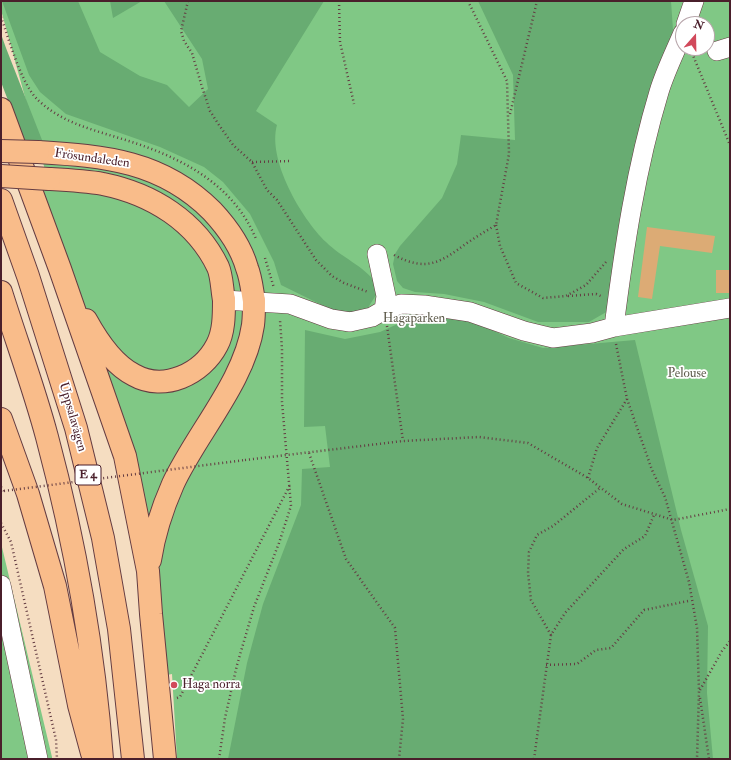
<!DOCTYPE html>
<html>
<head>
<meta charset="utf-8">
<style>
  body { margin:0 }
  #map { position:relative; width:731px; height:760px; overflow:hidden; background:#f5ddc1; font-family:"IM FELL Double Pica",serif }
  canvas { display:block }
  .frame { position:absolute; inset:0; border:2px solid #4a1f2b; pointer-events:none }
  .north { position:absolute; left:675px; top:16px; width:40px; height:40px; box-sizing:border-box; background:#fff; border:1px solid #b7a5aa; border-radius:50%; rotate:20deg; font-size:11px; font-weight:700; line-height:16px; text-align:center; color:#4a1f2b }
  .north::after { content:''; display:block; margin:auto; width:14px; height:18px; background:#d1495b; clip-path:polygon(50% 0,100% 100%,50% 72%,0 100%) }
</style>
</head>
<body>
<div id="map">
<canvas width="731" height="760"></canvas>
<div class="frame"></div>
<div class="north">N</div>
</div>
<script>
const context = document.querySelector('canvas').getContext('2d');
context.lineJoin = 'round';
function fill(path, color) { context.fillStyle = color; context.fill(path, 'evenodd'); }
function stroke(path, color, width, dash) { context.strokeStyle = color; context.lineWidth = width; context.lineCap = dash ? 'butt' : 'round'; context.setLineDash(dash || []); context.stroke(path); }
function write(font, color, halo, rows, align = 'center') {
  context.font = font + ' "IM FELL Double Pica",serif'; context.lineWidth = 3.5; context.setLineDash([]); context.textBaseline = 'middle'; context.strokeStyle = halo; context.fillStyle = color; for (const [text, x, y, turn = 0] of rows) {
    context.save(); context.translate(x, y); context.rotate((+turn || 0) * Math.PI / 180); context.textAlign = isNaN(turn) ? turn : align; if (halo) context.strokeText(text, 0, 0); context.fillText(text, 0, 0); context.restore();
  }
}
fill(new Path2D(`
  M 1,1 L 730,1 L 730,759 L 177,759 L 172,674 L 167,675 L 158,585 L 72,270 L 41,187 L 50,188 L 1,10 ZM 683,24 L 707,24 L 707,48 L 683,48 Z
  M 1,543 L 52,757 L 52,759 L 1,759 Z`), '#80c885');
fill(new Path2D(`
  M 2,1 L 78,1 L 100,52 L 140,76 L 167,85 L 189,107 L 208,89 L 202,59 L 164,1 L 324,1 L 256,111 L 277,125 C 267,159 301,218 326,242 C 342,258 363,265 377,284 L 376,295 L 364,314 L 351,316 L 334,311 L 281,285 L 274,262 L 250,214 L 223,182 L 204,167 L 160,147 L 66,114 L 40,92 L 29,75 Z
  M 110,1 L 142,1 L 113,18 Z
  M 478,1 L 671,1 L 673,30 L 636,161 L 608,311 L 589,322 L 538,322 L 484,302 L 444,294 L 415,292 L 403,288 L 397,281 L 393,264 L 395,254 L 400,246 L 442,198 L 457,164 L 461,135 L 515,140 L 513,75 Z
  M 1,34 L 6,48 L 44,145 L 24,142 L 1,82 Z
  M 415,316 L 449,318 L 475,322 L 509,338 L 543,348 L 635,340 L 681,530 L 708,626 L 707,693 L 713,759 L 228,759 L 247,663 L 263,604 L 301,505 L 302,469 L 330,467 L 325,426 L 304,427 L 305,330 L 345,339 L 380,332 Z`), '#68ac72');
fill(new Path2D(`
  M 647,227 L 715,236 L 712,253 L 660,246 L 652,299 L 638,297 Z
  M 716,270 L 730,270 L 730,293 L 716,293 Z`), '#dcab75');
const minor = new Path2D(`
  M 686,24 L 694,1
  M 717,51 L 730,47
  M 377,254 L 386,296 L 384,310
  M 224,300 L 290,304 L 331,319 L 350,322 L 372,317 L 384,310 L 401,304 L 424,305 L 470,312 L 524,331 L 553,338 L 592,333 L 614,327 L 730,308
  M 614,327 C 624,248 636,168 659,92 C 665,72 675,52 683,33
  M 1,585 L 38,759`);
const major = new Path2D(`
  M 38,152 C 105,156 162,161 212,211 C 227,227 241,247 247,268 C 251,278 252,290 254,301
  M 49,179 C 67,180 86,181 103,184 C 152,194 196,221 218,267 C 222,276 222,290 224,300`);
const highway = new Path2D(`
  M 1,109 L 60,269 L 125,456 L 148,571 L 151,614 L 165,759
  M 1,200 L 28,276 L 76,428 L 103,538 L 119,629 L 133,759
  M 1,292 C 16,340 34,388 47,437 C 75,542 94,650 102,759
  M 86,320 C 97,340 114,365 134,375 C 164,392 202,374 217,345 C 224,332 224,315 224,300
  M 1,419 L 28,494 L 55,586 L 79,705 L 92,753
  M 150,560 C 154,534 162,509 173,484 C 196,434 245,381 253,325 C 254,317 254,309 254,301`);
stroke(minor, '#643c42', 20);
stroke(major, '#643c42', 24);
stroke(highway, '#643c42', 24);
stroke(new Path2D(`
  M 188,1 L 181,31 L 184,41 L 192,53 L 202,87 L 210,111 L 217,122 L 233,145 L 252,162 L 267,190 L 277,200 L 316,260 L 332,276 L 344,283 L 368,292
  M 339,1 L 340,42 L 354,104
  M 1,17 C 9,39 21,84 38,100 C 61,122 90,129 119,138 C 176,155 232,181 256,239
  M 692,53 L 730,145
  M 510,114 L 537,1
  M 252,162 L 292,161
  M 496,225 L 500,246 L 516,283 L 543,298 L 566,296 L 586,285 L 606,262
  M 394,255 C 426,272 440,263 467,243 C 476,237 486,231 496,225 L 509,154 L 507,81 L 468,1
  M 265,258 L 274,288
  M 568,296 L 596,294 L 603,297
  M 387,326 L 403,441
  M 616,344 L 627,399 L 652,470 L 665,497 L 689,582 L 697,628 L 699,691 L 697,759
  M 309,453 L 346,559 L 395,628 L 403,719 L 399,759
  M 245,460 L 403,441 L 479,437 L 528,443 L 588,478 L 622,504 L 673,520 L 730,509
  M 588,478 L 597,448 L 627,399
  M 1,487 L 4,491 L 1,492
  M 1,523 L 11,542 L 56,740 L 57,759
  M 551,635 L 531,600 L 528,573 L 529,552 L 537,535 L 553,526 L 600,488
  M 546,665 L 577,664 L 596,650 L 611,648 L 644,610 L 688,601
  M 700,690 L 722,651 L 730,641
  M 177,698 L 180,697 L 290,485
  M 700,698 L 709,759
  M 219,759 L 225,718 L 237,665 L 254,607 L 279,543 L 291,506 L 282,402 L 282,349 L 280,320
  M 534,759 L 551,635 L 565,613 L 624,549 L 645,536 L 654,515`), '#643c42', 2.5, [1, 3]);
stroke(minor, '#fff', 19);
stroke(major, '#f9bc8a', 22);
stroke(highway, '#f9bc8a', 22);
const majorBridge = new Path2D(`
  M 1,151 L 38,152
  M 1,176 L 49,179`);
stroke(majorBridge, '#643c42', 24, []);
stroke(new Path2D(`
  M 4,491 L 245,460`), '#643c42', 2.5, [1, 3]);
stroke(majorBridge, '#f9bc8a', 22);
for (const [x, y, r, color] of [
  [174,685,4,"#d1495b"]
]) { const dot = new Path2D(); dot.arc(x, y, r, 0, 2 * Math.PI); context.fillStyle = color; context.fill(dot); stroke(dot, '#fff', 1.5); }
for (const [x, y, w] of [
  [88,475,26]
]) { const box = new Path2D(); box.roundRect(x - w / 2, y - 10, w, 20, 3); context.fillStyle = '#fff'; context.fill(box); stroke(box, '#4a1f2b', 1); }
write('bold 12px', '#4a1f2b', null, [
  ["E 4",88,475]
]);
write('13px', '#4a1f2b', '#fff', [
  ["Frösundaleden",92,159,8],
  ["Uppsalavägen",72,417,74]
]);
write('13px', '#5d5a4a', '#fff', [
  ["Hagaparken",414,319],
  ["Pelouse",687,374]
]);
write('13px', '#4a1f2b', '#fff', [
  ["Haga norra",182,685]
], 'left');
</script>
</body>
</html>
